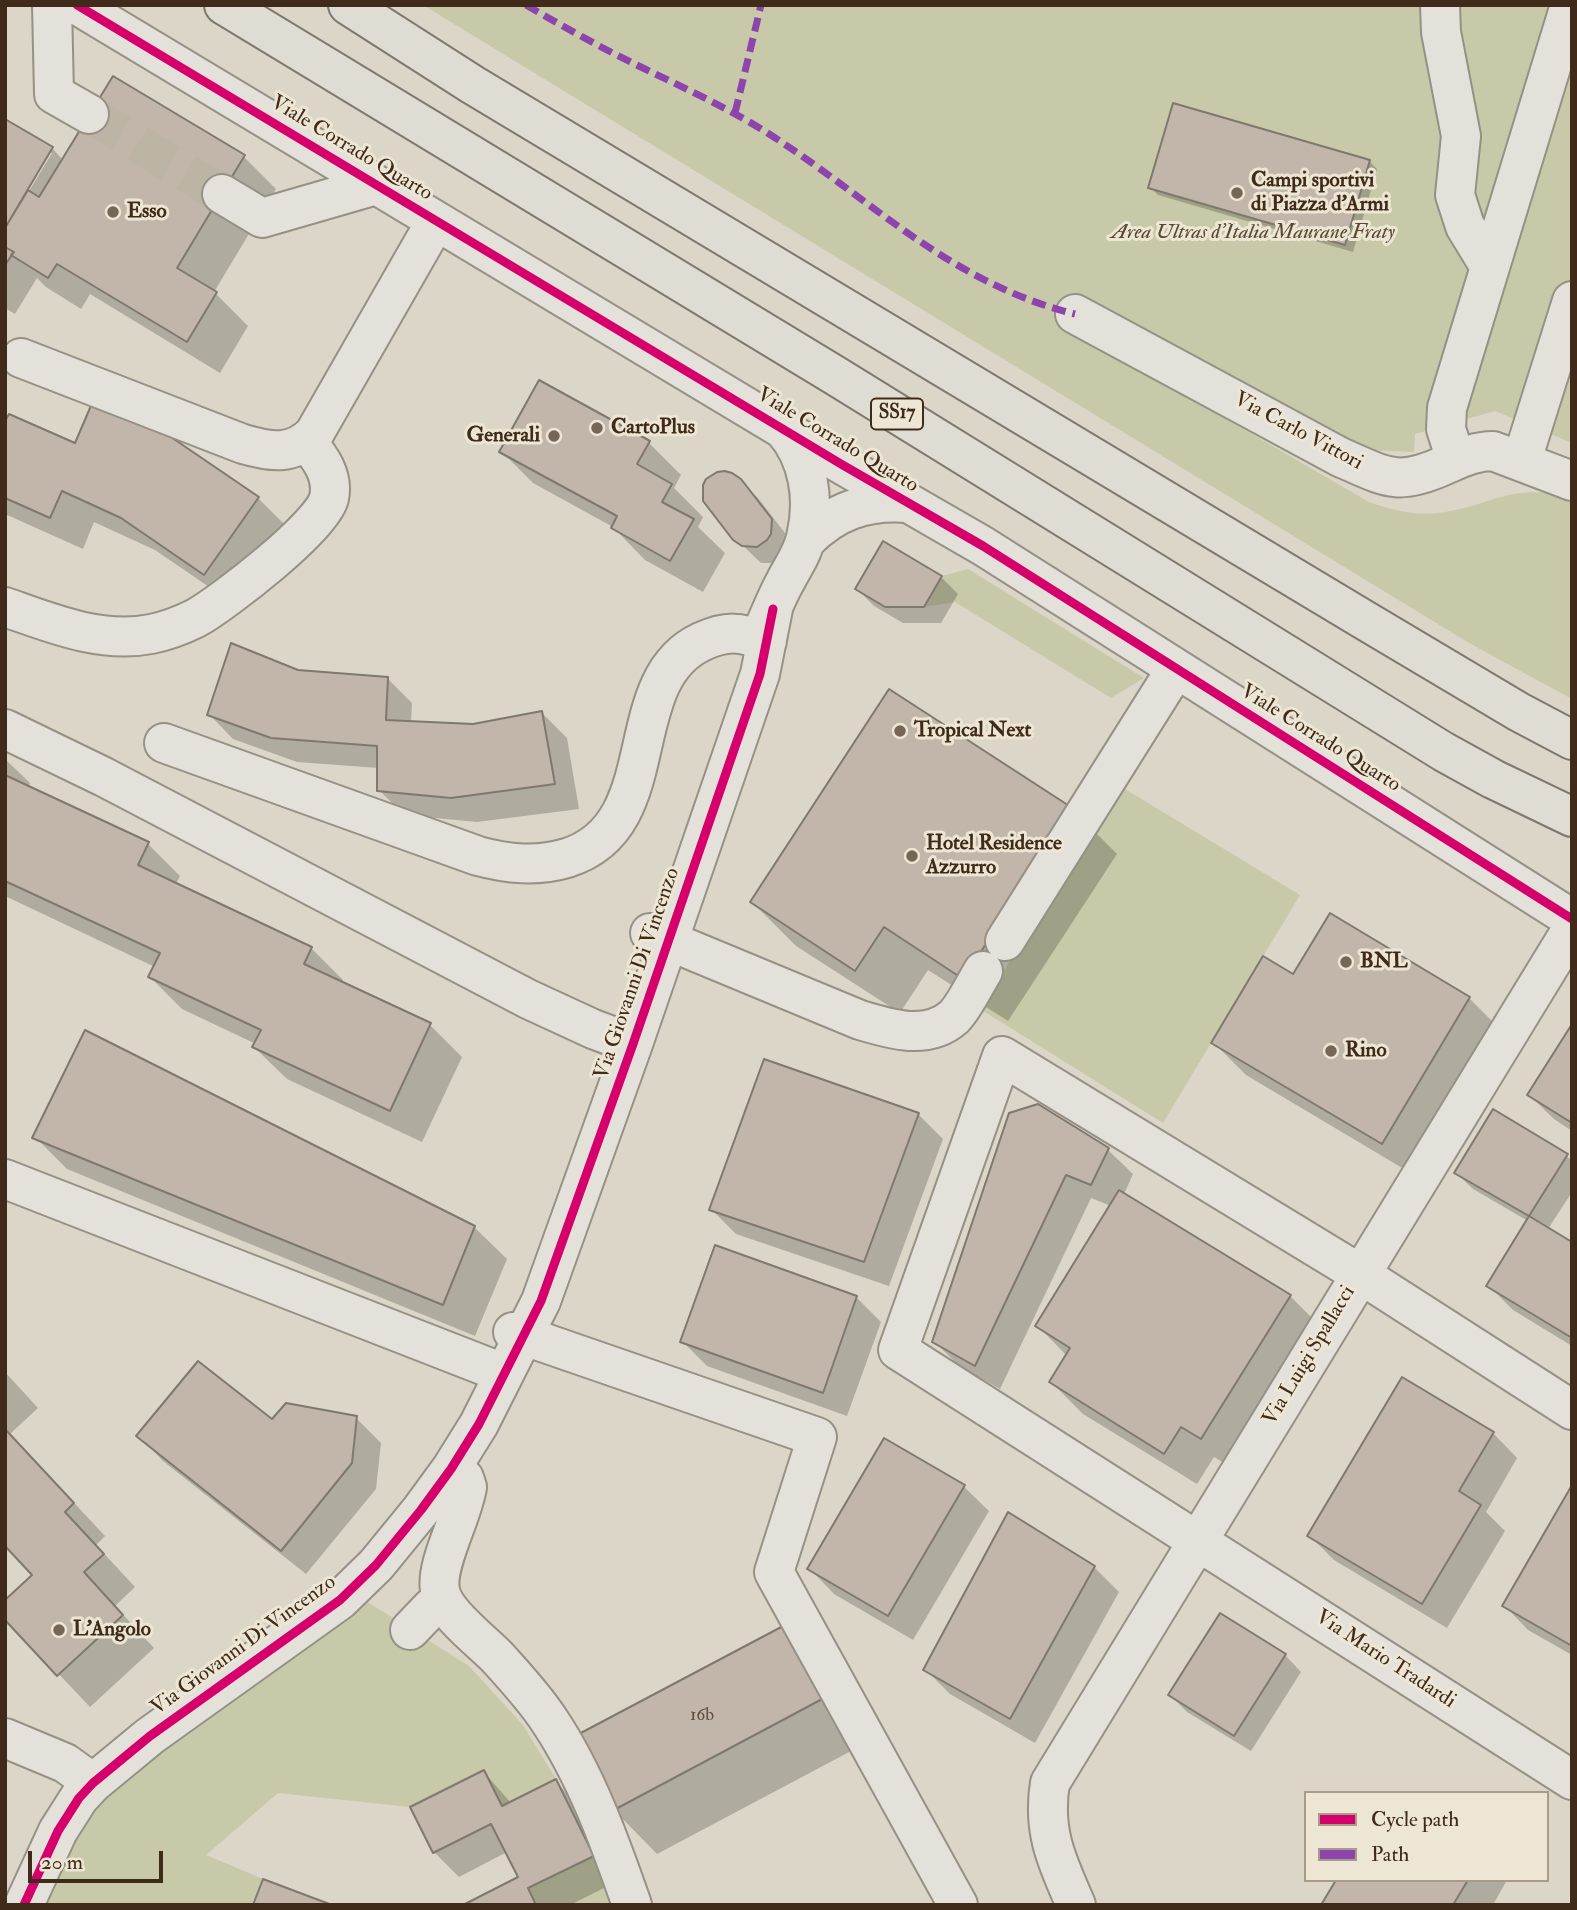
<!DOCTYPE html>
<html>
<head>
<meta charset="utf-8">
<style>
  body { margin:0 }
  #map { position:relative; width:1577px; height:1910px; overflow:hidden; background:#dbd6c7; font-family:"IM FELL Double Pica",serif }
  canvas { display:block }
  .frame { position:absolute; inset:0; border:7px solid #402a1a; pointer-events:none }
  .legend { position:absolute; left:1304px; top:1791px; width:245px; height:91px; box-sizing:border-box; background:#ede6d5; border:2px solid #a89b8a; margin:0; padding:9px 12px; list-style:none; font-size:21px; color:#402a1a }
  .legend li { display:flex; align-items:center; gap:14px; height:35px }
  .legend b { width:35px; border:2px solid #a89b8a }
  .scale { position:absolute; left:28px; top:1851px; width:135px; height:32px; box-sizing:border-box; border:4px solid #402a1a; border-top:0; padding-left:9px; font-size:21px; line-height:24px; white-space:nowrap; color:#402a1a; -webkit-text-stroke:5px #ede6d5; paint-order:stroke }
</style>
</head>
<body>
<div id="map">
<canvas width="1577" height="1910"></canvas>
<div class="frame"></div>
<ul class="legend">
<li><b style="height:9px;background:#d6006c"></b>Cycle path</li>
<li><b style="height:9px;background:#8e44ad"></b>Path</li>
</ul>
<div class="scale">20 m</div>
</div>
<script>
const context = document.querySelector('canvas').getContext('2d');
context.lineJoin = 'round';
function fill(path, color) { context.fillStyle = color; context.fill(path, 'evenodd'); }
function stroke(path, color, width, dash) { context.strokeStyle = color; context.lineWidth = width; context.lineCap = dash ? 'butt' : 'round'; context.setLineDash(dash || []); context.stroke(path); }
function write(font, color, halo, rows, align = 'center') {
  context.font = font + ' "IM FELL Double Pica",serif'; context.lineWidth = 6; context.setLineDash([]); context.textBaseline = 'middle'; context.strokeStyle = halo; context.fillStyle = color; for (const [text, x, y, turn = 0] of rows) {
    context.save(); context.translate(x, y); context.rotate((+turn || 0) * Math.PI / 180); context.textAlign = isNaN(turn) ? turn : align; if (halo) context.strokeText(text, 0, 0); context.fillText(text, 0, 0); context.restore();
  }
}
fill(new Path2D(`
  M 423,5 L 1572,5 L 1572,443 L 1495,411 L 1415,434 L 1414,452 L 1367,450 L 1069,328 L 1369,502 C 1391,510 1414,516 1438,513 C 1491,507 1513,480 1572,499 L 1572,699 L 1469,643 Z
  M 968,569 L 1144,678 L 1111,698 L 955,602 L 924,607 L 942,576 Z
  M 1120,786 L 1300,895 L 1163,1123 L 980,1009 Z
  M 366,1601 L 469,1666 L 523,1725 L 556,1779 L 502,1806 L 484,1771 L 410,1807 L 278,1793 L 206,1855 L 263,1879 L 253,1905 L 45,1905 L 86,1817 L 115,1785 Z
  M 594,1856 L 611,1905 L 536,1905 L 528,1888 Z`), '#c8c9a8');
fill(new Path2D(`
  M 52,148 L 63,160 L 244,157 L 276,189 L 214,292 L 248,326 L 220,373 L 90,294 L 81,309 L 46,287 L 37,278 L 15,314 L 5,308 L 5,231 L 52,153 L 47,153 Z
  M 1369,161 L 1377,169 L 1353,252 L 1158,195 L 1150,187 Z
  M 5,425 L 258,498 L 290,530 L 237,606 L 155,550 L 94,522 L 83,549 L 5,514 Z
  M 649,443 L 681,475 L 674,488 L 703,517 L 698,527 L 725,553 L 703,592 L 645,560 L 613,527 L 533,483 L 501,451 Z
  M 740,481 L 758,498 L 788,537 L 775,563 L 761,563 L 735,538 Z
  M 884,544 L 941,577 L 958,594 L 941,623 L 903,623 L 874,606 L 857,589 Z
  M 298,672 L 387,678 L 412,703 L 411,723 L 473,726 L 542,713 L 567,738 L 579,809 L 477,822 L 404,815 L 379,790 L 379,768 L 297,762 L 233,739 L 209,714 Z
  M 5,759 L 30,783 L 28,787 L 148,844 L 180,876 L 176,884 L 311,948 L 343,980 L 341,984 L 430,1025 L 462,1057 L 422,1142 L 287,1079 L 254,1047 L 256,1044 L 182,1009 L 150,977 L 155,967 L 5,896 Z
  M 1073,810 L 1117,854 L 1008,1021 L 928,970 L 900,1013 L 796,946 L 752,902 Z
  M 1331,915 L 1469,998 L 1501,1030 L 1414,1175 L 1246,1075 L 1214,1043 L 1294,977 Z
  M 1572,1028 L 1572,1131 L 1554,1119 L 1529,1095 Z
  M 1493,1111 L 1572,1160 L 1572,1192 L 1548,1229 L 1572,1244 L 1572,1346 L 1513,1310 L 1489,1286 L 1528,1221 L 1473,1189 L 1456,1173 Z
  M 918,1114 L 943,1139 L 889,1286 L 736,1234 L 711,1209 Z
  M 1010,1114 L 1108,1150 L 1133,1174 L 1124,1194 L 1290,1296 L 1322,1328 L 1234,1469 L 1214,1457 L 1197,1484 L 1083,1414 L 1051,1382 L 1067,1356 L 1037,1325 L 1111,1206 L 1091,1198 L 1000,1389 L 959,1366 L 934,1341 Z
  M 35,1137 L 474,1227 L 507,1259 L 475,1336 L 67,1169 Z
  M 856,1297 L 881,1322 L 847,1416 L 707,1366 L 682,1341 Z
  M 5,1372 L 38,1408 L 10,1434 L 105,1536 L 96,1545 L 135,1587 L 115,1606 L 154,1648 L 90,1707 L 5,1617 L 34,1576 L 5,1544 Z
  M 356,1418 L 381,1443 L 376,1489 L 306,1574 L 163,1461 L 139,1436 L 273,1421 Z
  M 1493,1433 L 1517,1458 L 1486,1512 L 1505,1531 L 1447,1628 L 1334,1560 L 1309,1535 Z
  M 885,1440 L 964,1487 L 989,1511 L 913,1640 L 834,1594 L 810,1569 Z
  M 1572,1489 L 1572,1655 L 1528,1630 L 1504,1605 Z
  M 1094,1567 L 1119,1592 L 1035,1743 L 950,1694 L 925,1669 Z
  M 785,1627 L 868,1742 L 657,1854 L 614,1810 Z
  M 1285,1655 L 1301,1672 L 1251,1751 L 1187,1712 L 1170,1695 Z
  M 484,1772 L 511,1803 L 555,1781 L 580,1806 L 618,1881 L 570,1905 L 467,1905 L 520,1878 L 507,1852 L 459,1877 L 434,1852 Z
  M 1338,1880 L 1507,1880 L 1493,1905 L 1324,1905 Z`), '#0003');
const building = new Path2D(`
  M 113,76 L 245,155 L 177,268 L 217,292 L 187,342 L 57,264 L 48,278 L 11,255 L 14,252 L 5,247 L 5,228 L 28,190 L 39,197 Z
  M 1173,103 L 1370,160 L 1345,245 L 1148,188 Z
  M 5,119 L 53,147 L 5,228 Z
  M 5,247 L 14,252 L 5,265 Z
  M 539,380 L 650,441 L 637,464 L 672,484 L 662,502 L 694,519 L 670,561 L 611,528 L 617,516 L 499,452 Z
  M 93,401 L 168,435 L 259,497 L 204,575 L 121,518 L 62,491 L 50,518 L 5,498 L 5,421 L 9,414 L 75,443 Z
  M 725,471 L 732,473 L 741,479 L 772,519 L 771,534 L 767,540 L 757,547 L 742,546 L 733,540 L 703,501 L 703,485 L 706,479 L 717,472 Z
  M 883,541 L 942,576 L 924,607 L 885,607 L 855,589 Z
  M 231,643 L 298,670 L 388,677 L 386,720 L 473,724 L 542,711 L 555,784 L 451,798 L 377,791 L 377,746 L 271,738 L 207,715 Z
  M 889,689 L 1074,809 L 963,979 L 884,927 L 855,971 L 750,902 Z
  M 5,775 L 149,842 L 138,865 L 312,947 L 304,964 L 431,1023 L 390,1111 L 252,1047 L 261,1030 L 148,977 L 160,953 L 5,881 Z
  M 1330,913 L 1470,997 L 1382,1144 L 1211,1043 L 1263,956 L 1293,974 Z
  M 1572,1024 L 1572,1123 L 1527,1095 Z
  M 85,1030 L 475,1226 L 443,1305 L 32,1138 Z
  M 764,1059 L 919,1113 L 864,1262 L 709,1210 Z
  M 1038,1104 L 1109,1148 L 1091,1185 L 1066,1175 L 975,1366 L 932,1342 L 1009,1113 Z
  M 1493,1109 L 1568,1154 L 1529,1216 L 1454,1173 Z
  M 1119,1190 L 1291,1295 L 1201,1439 L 1181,1427 L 1164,1454 L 1049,1382 L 1070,1348 L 1035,1326 Z
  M 1529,1216 L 1572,1242 L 1572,1338 L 1486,1286 Z
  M 715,1245 L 857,1296 L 823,1393 L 680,1342 Z
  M 198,1361 L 272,1419 L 286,1403 L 357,1416 L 352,1463 L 281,1551 L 136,1436 Z
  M 1402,1377 L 1494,1432 L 1459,1491 L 1481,1505 L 1422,1604 L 1307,1536 Z
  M 5,1429 L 74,1503 L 65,1512 L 104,1554 L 84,1572 L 123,1615 L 57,1676 L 5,1620 L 5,1600 L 32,1575 L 5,1546 Z
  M 884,1438 L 965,1485 L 888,1616 L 807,1569 Z
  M 1572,1485 L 1572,1646 L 1502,1606 Z
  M 1008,1512 L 1095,1566 L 1010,1719 L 923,1670 Z
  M 1220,1613 L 1286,1654 L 1234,1736 L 1168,1695 Z
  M 785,1625 L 826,1697 L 612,1811 L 577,1735 Z
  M 484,1770 L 502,1806 L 556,1779 L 594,1856 L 528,1888 L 536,1905 L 463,1905 L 518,1877 L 491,1824 L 433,1853 L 410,1807 Z
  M 263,1879 L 332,1905 L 253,1905 Z
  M 1336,1880 L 1468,1880 L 1453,1905 L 1321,1905 Z`);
fill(building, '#c2b5a9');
stroke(building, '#7f786e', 2);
stroke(new Path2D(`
  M 89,114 L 222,194`), '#bcb4a4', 38, [38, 19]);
const minor = new Path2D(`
  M 52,5 L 54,94 L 89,114
  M 77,5 L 841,464 L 983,546 L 1572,919
  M 1440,5 L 1441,32 L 1461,136 L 1455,195 L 1465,226 L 1490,267
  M 222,194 L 262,218 L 376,185
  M 1075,314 L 1340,457 C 1386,477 1397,487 1445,465 C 1461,458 1475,451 1493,451 L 1572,481
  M 21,358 L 243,444 C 271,452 292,456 314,434 L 436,221
  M 1456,460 L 1446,429 L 1447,408 L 1570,5
  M 1522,460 L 1572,301
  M 806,540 C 835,511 866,500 907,503
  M 5,607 C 51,623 101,644 151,634 C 166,631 182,625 196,618 C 223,603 323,526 329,498 C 334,476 320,457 306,441
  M 762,632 C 770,615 776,598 785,582 C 792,568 803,553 806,537 C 815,500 809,458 783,429
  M 5,729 L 104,777 L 528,999 L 593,1029 L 633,1044
  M 164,743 L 478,856 C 508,864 536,867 567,858 C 669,826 617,682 701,642 C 727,630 740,632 767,641
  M 650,933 L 860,1020 C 890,1029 927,1041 954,1017 C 964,1007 975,984 983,971
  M 1005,941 L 1176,669
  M 5,1179 L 503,1373
  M 513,1332 L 817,1437 L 774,1572 L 958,1905
  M 1572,1410 L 1360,1274 L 1002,1056 L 898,1350 L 1572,1780
  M 451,1469 L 464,1478 L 467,1487 C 463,1516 435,1564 440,1590 C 443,1613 482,1641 498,1658 C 516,1678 534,1697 549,1720 C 586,1775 610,1842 632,1905
  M 410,1630 L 431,1608 L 443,1600
  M 5,1738 L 65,1763 L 93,1783
  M 24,1905 L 58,1831 L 79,1798 L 93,1783 L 150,1736 L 340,1600 L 376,1565 L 421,1510 L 451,1469 L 479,1424 L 541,1301 L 633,1044 L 760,674 L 773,609
  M 1076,1905 C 1057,1862 1042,1831 1050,1783 L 1572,929`);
const major = new Path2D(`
  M 224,5 L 836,376 L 1444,752 L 1493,779 L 1572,817
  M 348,5 L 473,85 L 1366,621 L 1519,712 L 1572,740`);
stroke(minor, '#969085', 42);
stroke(major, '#7f786e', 42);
stroke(minor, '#e4e1da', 38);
stroke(major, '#dfdcd3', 38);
stroke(new Path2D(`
  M 526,5 C 564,27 603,49 643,68 C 684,88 726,107 766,132 C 872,199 947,282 1075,314
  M 735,113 L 761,5`), '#8e44ad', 7, [14, 7]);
stroke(new Path2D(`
  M 77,5 L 841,464 L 983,546 L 1572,919
  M 24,1905 L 58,1831 L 79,1798 L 93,1783 L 150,1736 L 340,1600 L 376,1565 L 421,1510 L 451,1469 L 479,1424 L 541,1301 L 633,1044 L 760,674 L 773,609`), '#d6006c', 9);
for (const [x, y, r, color] of [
  [1237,193,7,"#766657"],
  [113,212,7,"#766657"],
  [597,428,7,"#766657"],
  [554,436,7,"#766657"],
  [900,731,7,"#766657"],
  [912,856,7,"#766657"],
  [1346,962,7,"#766657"],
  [1331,1051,7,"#766657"],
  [59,1630,7,"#766657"]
]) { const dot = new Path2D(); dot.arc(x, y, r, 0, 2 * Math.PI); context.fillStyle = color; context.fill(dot); stroke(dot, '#ede6d5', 2.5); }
write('18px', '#604d3e', null, [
  ["16b",702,1716]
]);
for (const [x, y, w] of [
  [897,414,52]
]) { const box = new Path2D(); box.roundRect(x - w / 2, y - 15.5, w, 31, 5); context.fillStyle = '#ede6d5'; context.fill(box); stroke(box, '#402a1a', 2); }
write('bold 19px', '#402a1a', null, [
  ["SS17",897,414]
]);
write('21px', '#402a1a', '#ede6d5', [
  ["Viale Corrado Quarto",351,149,31],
  ["Via Carlo Vittori",1298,432,28],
  ["Viale Corrado Quarto",837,441,31],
  ["Viale Corrado Quarto",1320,739,32],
  ["Via Giovanni Di Vincenzo",638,974,-71],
  ["Via Luigi Spallacci",1310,1356,-59],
  ["Via Giovanni Di Vincenzo",244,1646,-36],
  ["Via Mario Tradardi",1385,1660,33]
]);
write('bold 21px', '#402a1a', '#ede6d5', [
  ["Campi sportivi",1251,181],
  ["di Piazza d'Armi",1251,205],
  ["Esso",127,212],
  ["CartoPlus",611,428],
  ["Generali",540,436,"right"],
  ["Tropical Next",914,731],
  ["Hotel Residence",926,844],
  ["Azzurro",926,868],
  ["BNL",1360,962],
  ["Rino",1345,1051],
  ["L'Angolo",73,1630]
], 'left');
write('italic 21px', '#584831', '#ede6d5', [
  ["Area Ultras d'Italia Maurane Fraty",1253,233]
]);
</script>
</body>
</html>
